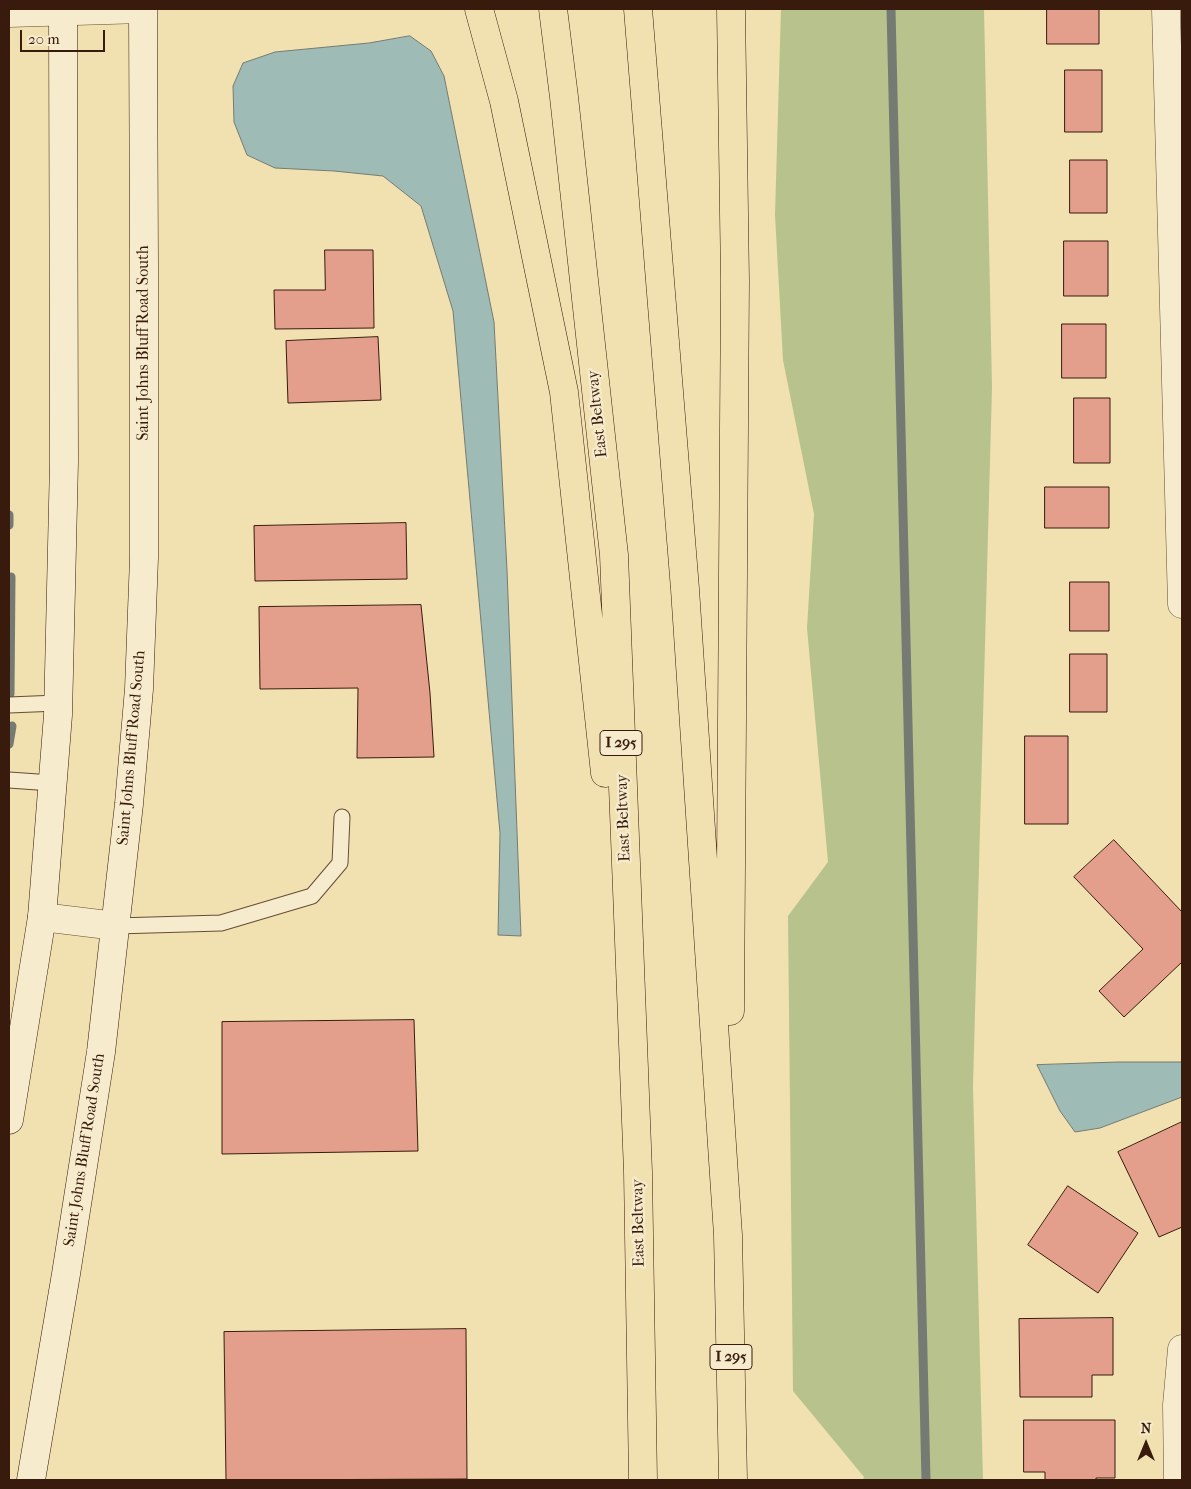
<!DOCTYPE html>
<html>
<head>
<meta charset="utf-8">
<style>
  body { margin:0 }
  #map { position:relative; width:1191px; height:1489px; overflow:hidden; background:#f1e0b0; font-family:"IM FELL French Canon",serif }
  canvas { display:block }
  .frame { position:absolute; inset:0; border:10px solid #381b0d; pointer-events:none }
  .north { position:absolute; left:1121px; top:1419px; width:50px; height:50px; -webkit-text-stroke:4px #f6ebcc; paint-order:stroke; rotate:0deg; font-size:14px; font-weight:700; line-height:20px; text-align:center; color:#381b0d }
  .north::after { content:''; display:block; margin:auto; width:18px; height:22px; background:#381b0d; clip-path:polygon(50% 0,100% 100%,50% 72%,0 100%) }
  .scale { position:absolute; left:20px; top:30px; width:85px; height:22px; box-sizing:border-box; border:2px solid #381b0d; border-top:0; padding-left:6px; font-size:15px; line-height:18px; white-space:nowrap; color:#381b0d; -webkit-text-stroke:4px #f6ebcc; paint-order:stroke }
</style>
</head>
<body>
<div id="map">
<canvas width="1191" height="1489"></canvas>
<div class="frame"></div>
<div class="north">N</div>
<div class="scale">20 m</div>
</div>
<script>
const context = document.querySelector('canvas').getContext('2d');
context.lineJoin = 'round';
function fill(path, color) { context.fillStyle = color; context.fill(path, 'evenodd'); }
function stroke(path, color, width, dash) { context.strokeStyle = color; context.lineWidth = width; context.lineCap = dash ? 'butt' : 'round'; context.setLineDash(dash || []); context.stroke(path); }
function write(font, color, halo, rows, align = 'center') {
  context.font = font + ' "IM FELL French Canon",serif'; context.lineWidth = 4.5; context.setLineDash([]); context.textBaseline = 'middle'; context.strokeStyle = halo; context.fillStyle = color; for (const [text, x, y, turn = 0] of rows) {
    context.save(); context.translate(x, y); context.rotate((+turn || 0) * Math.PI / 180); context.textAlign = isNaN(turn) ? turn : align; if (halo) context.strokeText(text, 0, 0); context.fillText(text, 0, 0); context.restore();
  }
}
fill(new Path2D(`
  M 781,9 L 984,9 L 992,387 L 973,1086 L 983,1480 L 863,1480 L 864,1477 L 793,1391 L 788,916 L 828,862 L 807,628 L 814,514 L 783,360 L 775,215 Z`), '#b8c28c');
const water = new Path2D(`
  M 410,36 L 431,51 L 444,76 L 494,322 L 507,570 L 521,936 L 498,935 L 500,833 L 453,311 L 421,206 L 383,176 L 334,171 L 275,168 L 247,155 L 234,122 L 233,86 L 243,63 L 275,52 L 369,43 Z
  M 1118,1062 L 1182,1062 L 1182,1097 L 1100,1128 L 1075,1132 L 1060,1111 L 1037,1065 Z`);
fill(water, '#9ebbb5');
stroke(water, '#757b72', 1);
stroke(new Path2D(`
  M 891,9 L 926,1480
  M 9,515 L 9,525
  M 10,694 L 11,577
  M 9,744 L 12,726`), '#757b72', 9);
const building = new Path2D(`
  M 1047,9 L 1099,9 L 1099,44 L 1047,44 Z
  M 1065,70 L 1102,70 L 1102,132 L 1065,132 Z
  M 1070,160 L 1107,160 L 1107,213 L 1070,213 Z
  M 1064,241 L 1108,241 L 1108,296 L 1064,296 Z
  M 325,250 L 373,250 L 374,328 L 275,329 L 274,290 L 325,290 Z
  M 1062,324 L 1106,324 L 1106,378 L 1062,378 Z
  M 378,337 L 381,400 L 288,403 L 286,341 Z
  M 1074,398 L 1110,398 L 1110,463 L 1074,463 Z
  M 1045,487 L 1109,487 L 1109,528 L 1045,528 Z
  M 406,523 L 407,579 L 255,581 L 254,526 Z
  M 1070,582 L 1109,582 L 1109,631 L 1070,631 Z
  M 421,605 L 430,693 L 434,757 L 357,758 L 358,688 L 260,689 L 259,607 Z
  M 1070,654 L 1107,654 L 1107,712 L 1070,712 Z
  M 1025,736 L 1068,736 L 1068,824 L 1025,824 Z
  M 1114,840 L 1182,912 L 1182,962 L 1124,1017 L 1099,991 L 1143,949 L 1074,877 Z
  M 414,1020 L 418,1151 L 222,1154 L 222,1022 Z
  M 1182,1122 L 1182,1227 L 1159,1237 L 1118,1152 Z
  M 1068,1186 L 1138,1233 L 1098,1293 L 1028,1245 Z
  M 1113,1318 L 1113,1375 L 1092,1375 L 1092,1397 L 1020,1397 L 1019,1319 Z
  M 466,1329 L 467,1479 L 226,1480 L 224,1332 Z
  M 1024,1420 L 1115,1420 L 1115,1478 L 1096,1478 L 1096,1480 L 1045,1480 L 1045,1472 L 1024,1472 Z`);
fill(building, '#e49e8c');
stroke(building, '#381b0d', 1);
const lane = new Path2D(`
  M 9,705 L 58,703
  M 9,780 L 52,783
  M 116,926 L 221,923 L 312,896 L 340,863 L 342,817`);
const street = new Path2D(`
  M 1166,9 L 1182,604
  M 9,13 L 142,9
  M 42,917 L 116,926
  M 1178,1480 L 1177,1405 L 1182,1349`);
const secondary = new Path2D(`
  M 9,1120 L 42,917 L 58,715 L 64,462 L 63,9
  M 31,1480 L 66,1274 L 101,1052 L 129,804 L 139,689 L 144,558 L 144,267 L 143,9`);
const highway = new Path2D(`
  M 479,9 L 504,101 L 564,392 L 605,773
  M 553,9 L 564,97 L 614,555 L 638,1172 L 643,1480
  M 638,9 L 685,589 L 728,1235 L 733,1480
  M 730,1011 L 735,281 L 731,9`);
stroke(lane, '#664c36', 17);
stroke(street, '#664c36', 29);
stroke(secondary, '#381b0d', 29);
stroke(highway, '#381b0d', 29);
stroke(lane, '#f6ebcc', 15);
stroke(street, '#f6ebcc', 28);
stroke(secondary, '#f6ebcc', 28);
stroke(highway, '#f1e0b0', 28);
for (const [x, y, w] of [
  [621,743,42],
  [731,1357,42]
]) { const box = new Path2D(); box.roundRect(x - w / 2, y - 12.5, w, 25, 4); context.fillStyle = '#f6ebcc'; context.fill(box); stroke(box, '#381b0d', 1); }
write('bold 15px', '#381b0d', null, [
  ["I 295",621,743],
  ["I 295",731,1357]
]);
write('16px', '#381b0d', '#f6ebcc', [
  ["Saint Johns Bluff Road South",144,343,-90],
  ["East Beltway",598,414,-96],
  ["Saint Johns Bluff Road South",132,748,-85],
  ["East Beltway",624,818,-92],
  ["Saint Johns Bluff Road South",85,1150,-81],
  ["East Beltway",639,1223,-91]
]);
</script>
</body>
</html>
